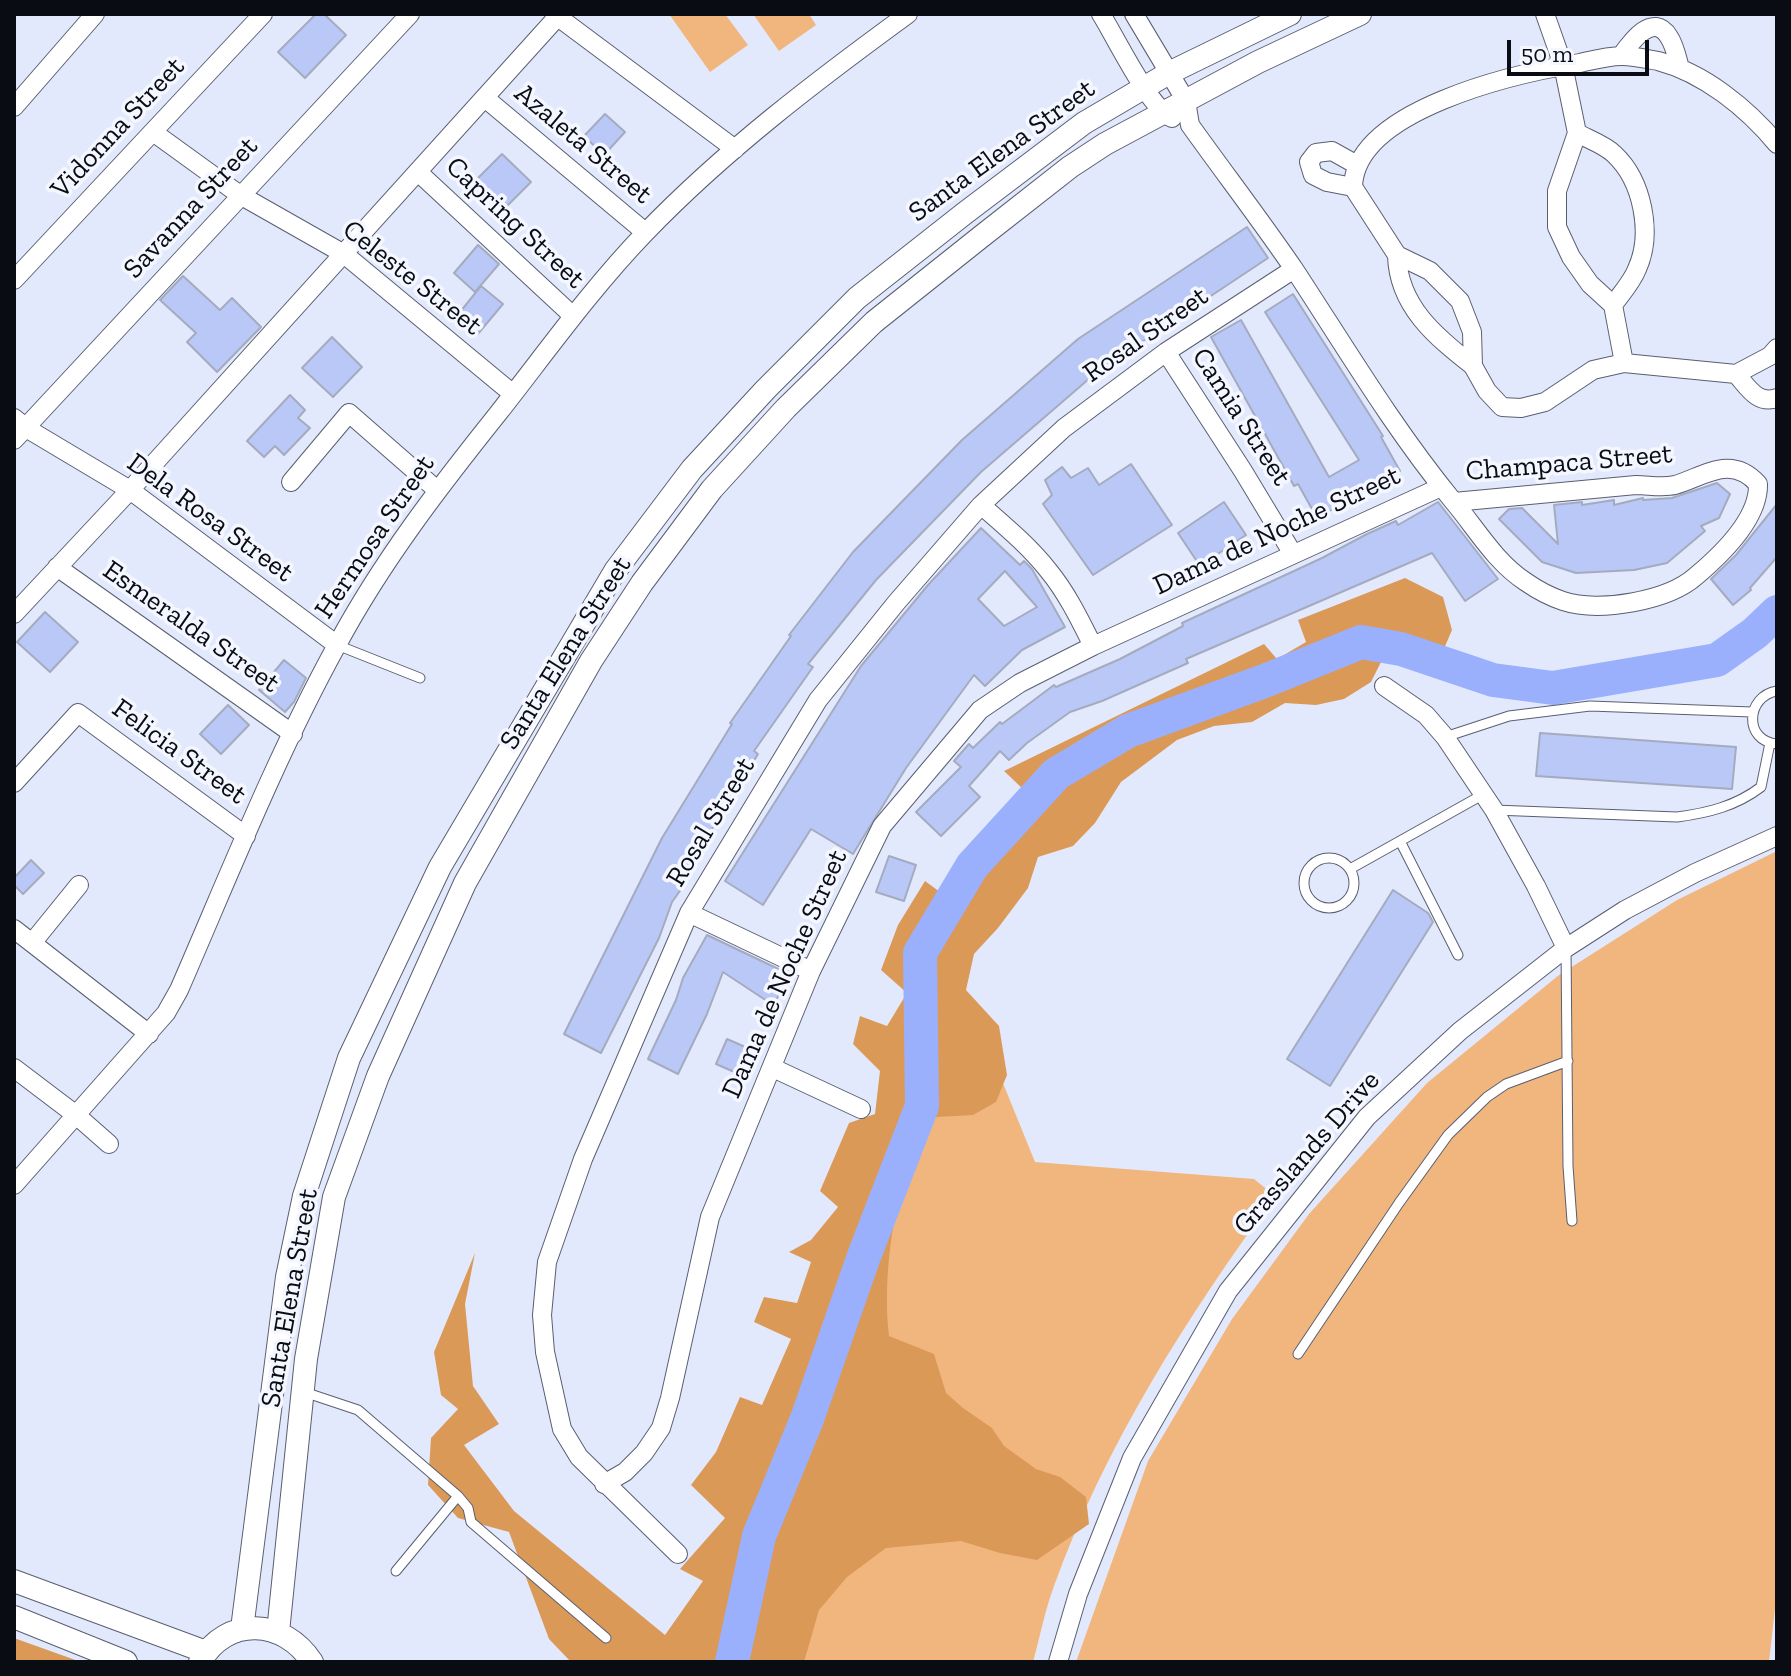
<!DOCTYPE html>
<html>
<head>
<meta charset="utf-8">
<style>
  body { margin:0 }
  #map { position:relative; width:1791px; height:1676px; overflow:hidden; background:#e3e9fd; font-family:"Zilla Slab",serif }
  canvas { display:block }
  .frame { position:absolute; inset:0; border:16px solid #0a0c13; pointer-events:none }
  .scale { position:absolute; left:1507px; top:40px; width:142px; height:36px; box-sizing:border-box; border:4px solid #0a0c13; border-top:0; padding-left:10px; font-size:24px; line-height:28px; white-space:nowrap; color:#0a0c13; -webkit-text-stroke:6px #f4f7ff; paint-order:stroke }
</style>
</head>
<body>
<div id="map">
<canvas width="1791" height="1676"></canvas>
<div class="frame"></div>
<div class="scale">50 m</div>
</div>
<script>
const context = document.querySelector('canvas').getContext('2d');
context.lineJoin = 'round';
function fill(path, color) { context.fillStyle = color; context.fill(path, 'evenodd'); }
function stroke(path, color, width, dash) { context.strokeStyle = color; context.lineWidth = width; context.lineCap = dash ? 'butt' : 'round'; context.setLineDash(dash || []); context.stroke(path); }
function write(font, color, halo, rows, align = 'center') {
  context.font = font + ' "Zilla Slab",serif'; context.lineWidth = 7; context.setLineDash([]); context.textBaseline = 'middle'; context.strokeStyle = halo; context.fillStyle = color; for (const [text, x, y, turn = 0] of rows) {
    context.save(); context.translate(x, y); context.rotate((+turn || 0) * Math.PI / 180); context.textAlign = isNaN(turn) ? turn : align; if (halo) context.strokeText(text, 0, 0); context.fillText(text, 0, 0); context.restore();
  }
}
fill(new Path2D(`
  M 669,14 L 725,14 L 748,45 L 710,72 Z
  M 753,14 L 809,14 L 816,25 L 779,51 Z
  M 1777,851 L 1777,1591 L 1769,1662 L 1076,1662 L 1148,1461 L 1232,1319 L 1309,1214 L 1427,1083 L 1559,975 L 1677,900 Z
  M 979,1024 L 1035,1162 L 1254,1179 L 1275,1196 C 1187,1317 1105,1445 1054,1586 C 1045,1610 1040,1637 1033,1662 L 732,1662 L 760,1536 L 922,1106 Z`), '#f1b67e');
fill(new Path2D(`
  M 1405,578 L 1443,597 L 1452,630 L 1443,651 L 1382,660 L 1371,682 L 1344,699 L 1316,705 L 1285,703 L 1252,722 L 1214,726 L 1177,740 L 1121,782 L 1095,823 L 1073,846 L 1038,857 L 1028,888 L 998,928 L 974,954 L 966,990 L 999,1026 L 1007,1075 L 996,1102 L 973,1115 L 937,1117 L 912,1131 C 898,1199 881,1266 889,1336 L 934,1354 L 946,1393 L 963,1408 L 992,1428 L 1004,1446 L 1036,1469 L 1060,1477 L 1086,1497 L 1089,1524 L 1037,1560 L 1000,1553 L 961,1541 L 886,1548 L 847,1577 L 819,1610 L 804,1662 L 571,1662 L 549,1639 L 509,1532 L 458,1518 L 428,1485 L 431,1438 L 458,1409 L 441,1395 L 434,1352 L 475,1253 L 465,1304 L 473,1386 L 499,1424 L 464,1445 L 514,1511 L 665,1635 L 703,1581 L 680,1569 L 725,1518 L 691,1485 L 716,1452 L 740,1397 L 762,1405 L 791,1339 L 754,1322 L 764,1297 L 797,1303 L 811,1262 L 789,1252 L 811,1240 L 838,1207 L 820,1191 L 849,1123 L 875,1114 L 880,1071 L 853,1044 L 860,1016 L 887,1026 L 907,993 L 881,970 L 898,925 L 925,881 L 940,892 L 963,857 L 1023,789 L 1004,771 L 1264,644 L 1277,659 L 1306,642 L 1298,620 Z
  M 14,1638 L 81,1662 L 14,1662 Z`), '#db9958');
stroke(new Path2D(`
  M 732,1662 L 759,1536 L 807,1419 L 864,1256 L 922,1106 L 920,953 L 972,866 L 1056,774 L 1128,731 L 1267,680 L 1361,642 L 1401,649 L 1493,680 L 1553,688 L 1717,660 L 1755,633 L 1777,612`), '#9ab0fd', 34);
const building = new Path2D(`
  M 316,14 L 324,14 L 346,35 L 305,78 L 278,52 Z
  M 605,114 L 625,132 L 604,155 L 584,136 Z
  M 502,154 L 531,182 L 502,211 L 473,183 Z
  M 1247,227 L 1268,258 L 1113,361 L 1112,359 L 981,472 L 876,580 L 808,664 L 813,667 L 754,751 L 758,754 L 682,878 L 687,881 L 672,902 L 659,938 L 601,1053 L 564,1034 L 662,838 L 732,724 L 730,723 L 791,636 L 789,635 L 853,552 L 962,440 L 1078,339 Z
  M 478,245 L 499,264 L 475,292 L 454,273 Z
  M 183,276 L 220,310 L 232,298 L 261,327 L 217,372 L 187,342 L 196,333 L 160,300 Z
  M 481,286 L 503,304 L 477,335 L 456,317 Z
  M 1293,294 L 1383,436 L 1381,437 L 1400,471 L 1317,518 L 1298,484 L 1294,486 L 1211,337 L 1241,320 L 1329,477 L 1359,460 L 1265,312 Z
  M 332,337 L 362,367 L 333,397 L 302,368 Z
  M 290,395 L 305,410 L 298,418 L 310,428 L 284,455 L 275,446 L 264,457 L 247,441 Z
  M 1131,464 L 1172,525 L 1093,575 L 1043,504 L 1052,495 L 1045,480 L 1062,467 L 1071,478 L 1088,468 L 1099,485 Z
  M 1717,483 L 1730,494 L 1719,518 L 1701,526 L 1705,531 L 1667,563 L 1634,570 L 1576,573 L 1542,562 L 1499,519 L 1509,509 L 1522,508 L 1558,544 L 1554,505 L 1582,502 L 1582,505 L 1614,500 L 1614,505 L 1643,498 L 1643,500 L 1672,498 Z
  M 1224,502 L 1246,535 L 1200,566 L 1178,533 Z
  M 1438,502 L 1498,579 L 1465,601 L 1432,553 L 1186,659 L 1188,663 L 1102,701 L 1070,712 L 1027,743 L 1009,760 L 1000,751 L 969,786 L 980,797 L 941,836 L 916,812 L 961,767 L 954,761 L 969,744 L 973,748 L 1000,722 L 1002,724 L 1054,685 L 1056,687 L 1120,659 L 1183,626 L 1182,623 L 1322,558 L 1367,534 L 1396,521 L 1398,525 Z
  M 1777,504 L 1777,557 L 1750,588 L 1751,590 L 1733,605 L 1711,579 L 1736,555 Z
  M 981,528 L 1020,565 L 1024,561 L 1032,569 L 1065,627 L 1022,650 L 985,686 L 974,675 L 906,768 L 853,854 L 811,829 L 763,905 L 725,881 L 861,666 L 928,585 ZM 1005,571 L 1037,607 L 1004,626 L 978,599 Z
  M 45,612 L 78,642 L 50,672 L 17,642 Z
  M 284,660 L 306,678 L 294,702 L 285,712 L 259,690 Z
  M 228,705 L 249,725 L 221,754 L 200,734 Z
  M 1540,733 L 1736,747 L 1732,789 L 1536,776 Z
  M 889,856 L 916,865 L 904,901 L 876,892 Z
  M 31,860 L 44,873 L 23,894 L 14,885 L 14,878 Z
  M 1393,890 L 1428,913 L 1433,922 L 1330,1086 L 1287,1059 Z
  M 707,935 L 791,975 L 773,1005 L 723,972 L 707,1014 L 678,1074 L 648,1059 L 676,1000 L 683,978 Z
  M 727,1039 L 759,1053 L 748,1078 L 716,1064 Z`);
fill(building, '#b9c8f7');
stroke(building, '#a5abbe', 2);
const service = new Path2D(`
  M 337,645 L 420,678
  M 1777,691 C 1746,696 1743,741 1777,744
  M 1445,737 L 1509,716 L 1590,706 L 1752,712
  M 1494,810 L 1677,817 C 1708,813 1736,806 1761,787 L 1770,743
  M 1400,841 L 1458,955
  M1304 883a25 25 0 1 1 50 0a25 25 0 1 1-50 0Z
  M 1350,869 L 1484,794
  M 1566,948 L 1568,1166 L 1572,1221
  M 1298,1354 L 1399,1203 L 1448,1135 L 1487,1097 L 1506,1084 L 1568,1061
  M 304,1392 L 358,1410 L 458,1496 L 468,1508 L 471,1522 L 606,1638
  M 396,1571 L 458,1496`);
const minor = new Path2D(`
  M 554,14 L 735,149
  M 1101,14 C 1116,38 1150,109 1172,118
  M 1134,14 L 1186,101 L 1190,125 C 1225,174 1262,222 1296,272 C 1347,350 1394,429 1453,501 C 1476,528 1495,562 1526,582 C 1536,589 1551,597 1563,601 C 1599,613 1668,601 1696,576 C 1721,555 1759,519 1758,484 C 1731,454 1705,476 1675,485 C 1662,488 1649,485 1636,485 L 1454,502
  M 1545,14 L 1563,65 L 1577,133 L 1557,191 L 1557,227 L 1571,257 L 1590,284 L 1613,305 C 1621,294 1632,282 1637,269 C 1653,234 1643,181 1614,154 C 1605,145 1588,139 1577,133
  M 1621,56 C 1631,42 1653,11 1669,37 C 1675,46 1677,58 1680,68
  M 485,98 L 645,232
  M 14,107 L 95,14
  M 153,132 L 240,195 L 344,254 L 513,394
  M 1777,144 C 1747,108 1704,73 1658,61 C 1647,59 1633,56 1622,56 C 1608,56 1593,60 1580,63 C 1518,73 1355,109 1353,187 L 1397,255 L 1430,271 L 1460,301 L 1472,332 L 1473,366 L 1487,391 L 1502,407 L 1521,408 L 1545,402 L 1593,370 L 1624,363 L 1736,374 L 1770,356 L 1777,348
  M 418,172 L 573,316
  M 1353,187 L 1327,182 L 1313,175 L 1309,162 L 1316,153 L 1332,151 L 1357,165
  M 1397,255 C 1398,306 1436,337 1473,366
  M 14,280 L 263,14
  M 1613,305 L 1624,363
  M 1166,352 L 1243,471 L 1293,554
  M 1736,374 C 1748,387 1757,405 1777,398
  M 14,418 L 26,428 L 130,490 L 337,645
  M 14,440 L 410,14
  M 291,482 L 349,413 L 437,490
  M 981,505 C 1005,526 1029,546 1048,570 C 1067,593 1080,620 1093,646
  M 57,567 L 293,734
  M 14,614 L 130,490 L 560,14
  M 1384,686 L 1426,715 L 1445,737 L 1494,810 L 1536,886 L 1566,948
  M 14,783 L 78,713 L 246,836
  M 689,913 L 811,971
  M 14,929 L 149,1034
  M 32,943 L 79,885
  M 14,1068 L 76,1115 L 109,1144
  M 773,1068 L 861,1109
  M 14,1185 L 166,1013 L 179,990 C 229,875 276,756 337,645 C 382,561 440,486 500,411 C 547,351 592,288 645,233 C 724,151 816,81 908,14
  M 604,1484 L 625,1472 L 644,1453 L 661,1428 L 670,1398 L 710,1217 L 811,971 L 882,826 L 980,710 L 1020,683 L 1093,646 L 1441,487
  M 678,1554 L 579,1457 L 562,1429 L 545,1352 L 542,1315 L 547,1262 L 583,1159 L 689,913 L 818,700 L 896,603 L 981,505 L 1064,428 L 1166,352 L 1294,269
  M 1058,1662 L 1078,1594 L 1132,1458 L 1228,1291 L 1367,1117 L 1460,1031 L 1566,948 L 1625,910 L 1695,873 L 1777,836`);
const tertiary = new Path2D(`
  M 14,1581 L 206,1652
  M 14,1617 L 126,1662
  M 242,1629 L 287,1277 L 304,1196 L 349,1058 L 440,867 L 615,571 L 692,469 L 766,389 L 857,298 L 965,213 L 1084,123 L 1169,73 L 1290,14
  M 278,1632 L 306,1359 L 334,1197 L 378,1076 L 465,883 L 591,661 L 642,583 L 712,489 L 786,408 L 874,322 L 982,236 L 1070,167 L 1105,144 L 1258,62 L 1360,14
  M 200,1662 C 227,1615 284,1619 312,1662`);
stroke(service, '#5a5f70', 11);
stroke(minor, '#5a5f70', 20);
stroke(tertiary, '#5a5f70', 24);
stroke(service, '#fff', 9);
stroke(minor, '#fff', 18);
stroke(tertiary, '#fff', 22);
write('28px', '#0a0c13', '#f4f7ff', [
  ["Vidonna Street",118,128,-47],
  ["Azaleta Street",583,144,40],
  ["Santa Elena Street",1002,151,-36],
  ["Savanna Street",191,208,-47],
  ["Capring Street",515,223,43],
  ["Celeste Street",412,278,38],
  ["Rosal Street",1146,335,-35],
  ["Camia Street",1241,417,57],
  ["Champaca Street",1569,463,-5],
  ["Dela Rosa Street",210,518,36],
  ["Dama de Noche Street",1277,531,-25],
  ["Hermosa Street",375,537,-56],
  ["Esmeralda Street",191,627,35],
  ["Santa Elena Street",566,653,-58],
  ["Felicia Street",179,752,36],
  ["Rosal Street",711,822,-59],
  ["Dama de Noche Street",785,974,-66],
  ["Grasslands Drive",1307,1153,-49],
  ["Santa Elena Street",290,1298,-80]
]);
</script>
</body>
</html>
